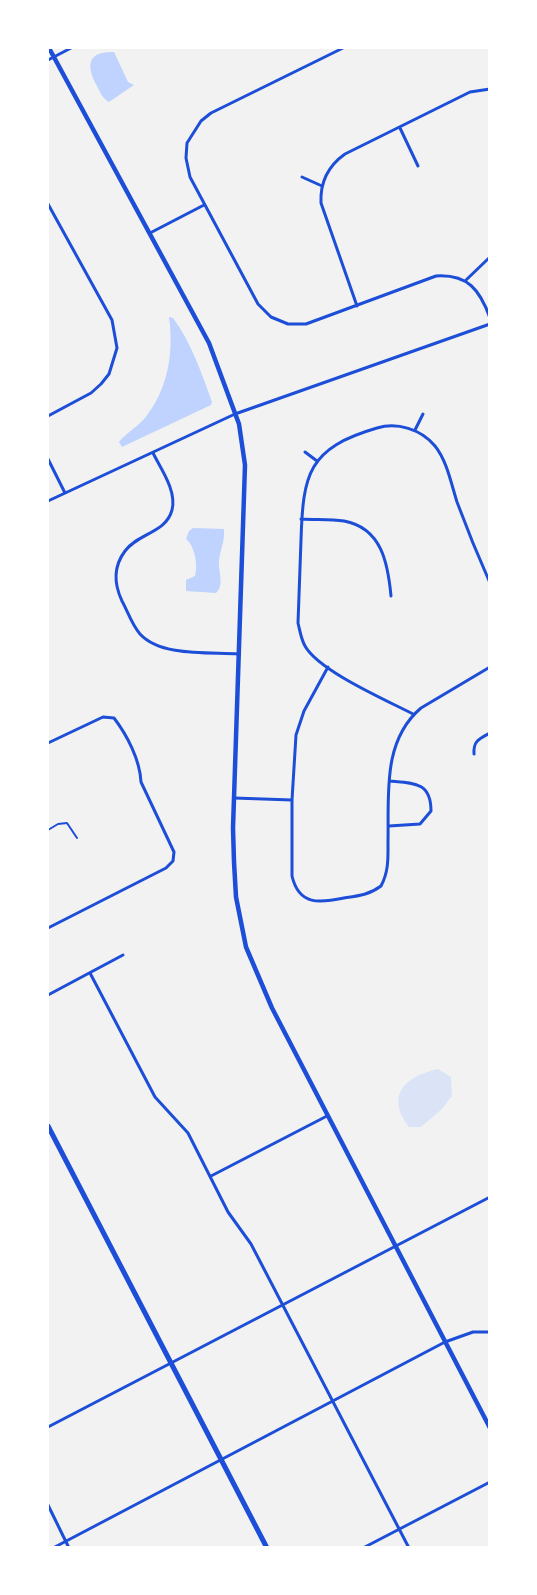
<!DOCTYPE html>
<html>
<head>
<meta charset="utf-8">
<style>
  body { margin:0 }
  #map { position:relative; width:537px; height:1595px; overflow:hidden; background:#f2f2f2; font-family:"Source Serif 4",serif }
  canvas { display:block }
  .frame { position:absolute; inset:0; border:49px solid #fff; pointer-events:none }
</style>
</head>
<body>
<div id="map">
<canvas width="537" height="1595"></canvas>
<div class="frame"></div>
</div>
<script>
const context = document.querySelector('canvas').getContext('2d');
context.lineJoin = 'round';
function fill(path, color) { context.fillStyle = color; context.fill(path, 'evenodd'); }
function stroke(path, color, width, dash) { context.strokeStyle = color; context.lineWidth = width; context.lineCap = dash ? 'butt' : 'round'; context.setLineDash(dash || []); context.stroke(path); }
fill(new Path2D(`
  M 438,1069 L 451,1077 L 452,1096 L 442,1109 L 421,1127 L 409,1127 C 384,1095 406,1076 438,1069 Z`), '#dbe4f7');
fill(new Path2D(`
  M 114,52 L 128,82 L 134,85 L 109,102 C 103,99 100,92 97,86 C 86,66 87,51 114,52 Z
  M 169,317 L 173,318 C 191,342 202,374 212,402 L 211,405 L 122,447 L 119,442 C 126,433 136,428 144,419 C 168,390 174,353 169,317 Z
  M 193,528 L 224,529 C 225,542 220,550 219,561 C 218,572 225,585 216,593 L 186,591 L 186,580 L 195,576 C 198,565 195,546 186,539 L 189,531 Z`), '#bfd3fe');
stroke(new Path2D(`
  M 48,830 L 58,824 L 67,823 L 77,838`), '#1d4ed8', 2);
stroke(new Path2D(`
  M 343,48 L 211,113 L 201,121 L 187,143 L 186,158 L 190,177 L 258,304 L 271,317 L 288,324 L 306,324 L 436,276 C 468,274 480,290 490,318
  M 48,60 L 71,48
  M 400,128 L 418,166
  M 302,177 L 322,186
  M 48,204 L 112,320 L 117,348 L 109,374 L 101,384 L 91,393 L 48,416
  M 150,233 L 204,205
  M 465,281 L 490,257
  M 357,306 L 321,203 C 320,182 328,166 345,154 L 470,92 L 490,89
  M 415,430 L 423,414
  M 305,452 L 317,461
  M 153,453 C 161,469 177,491 172,510 C 166,533 138,533 125,551 C 113,567 114,584 122,601 C 128,612 132,625 140,634 C 161,657 210,652 238,654
  M 48,459 L 65,493
  M 48,501 L 235,414 L 490,324
  M 301,519 C 315,520 330,519 344,521 C 382,528 388,564 391,596
  M 328,667 L 304,711 L 296,735 L 292,800 L 292,876 C 299,906 320,903 344,898 C 358,896 369,895 381,886 C 389,871 388,857 388,841 C 389,795 382,741 421,708 L 490,667
  M 413,714 C 386,700 319,671 305,646 C 301,639 300,631 298,623 C 299,596 300,568 301,540 C 303,474 308,448 377,428 C 397,422 421,429 435,446 C 447,461 451,483 457,502 C 467,529 478,556 490,583
  M 48,743 L 103,717 L 114,718 C 127,735 140,760 141,782 L 174,852 L 173,861 L 166,868 L 48,928
  M 474,754 C 473,741 479,739 490,733
  M 234,798 L 292,800
  M 389,826 L 420,824 L 431,811 C 431,782 414,783 390,781
  M 90,973 L 155,1097 L 188,1133 L 228,1212 L 251,1244 L 409,1548
  M 48,995 L 123,955
  M 211,1176 L 327,1116
  M 48,1427 L 490,1197
  M 48,1505 L 69,1548
  M 53,1548 L 445,1342 L 473,1332 L 490,1332
  M 363,1548 L 490,1482`), '#1d4ed8', 3);
stroke(new Path2D(`
  M 49,48 L 209,343 L 239,424 L 245,465 L 233,828 L 234,862 L 236,897 L 246,947 L 272,1008 L 490,1428`), '#1d4ed8', 4.5);
stroke(new Path2D(`
  M 48,1126 L 267,1548`), '#1d4ed8', 5);
</script>
</body>
</html>
